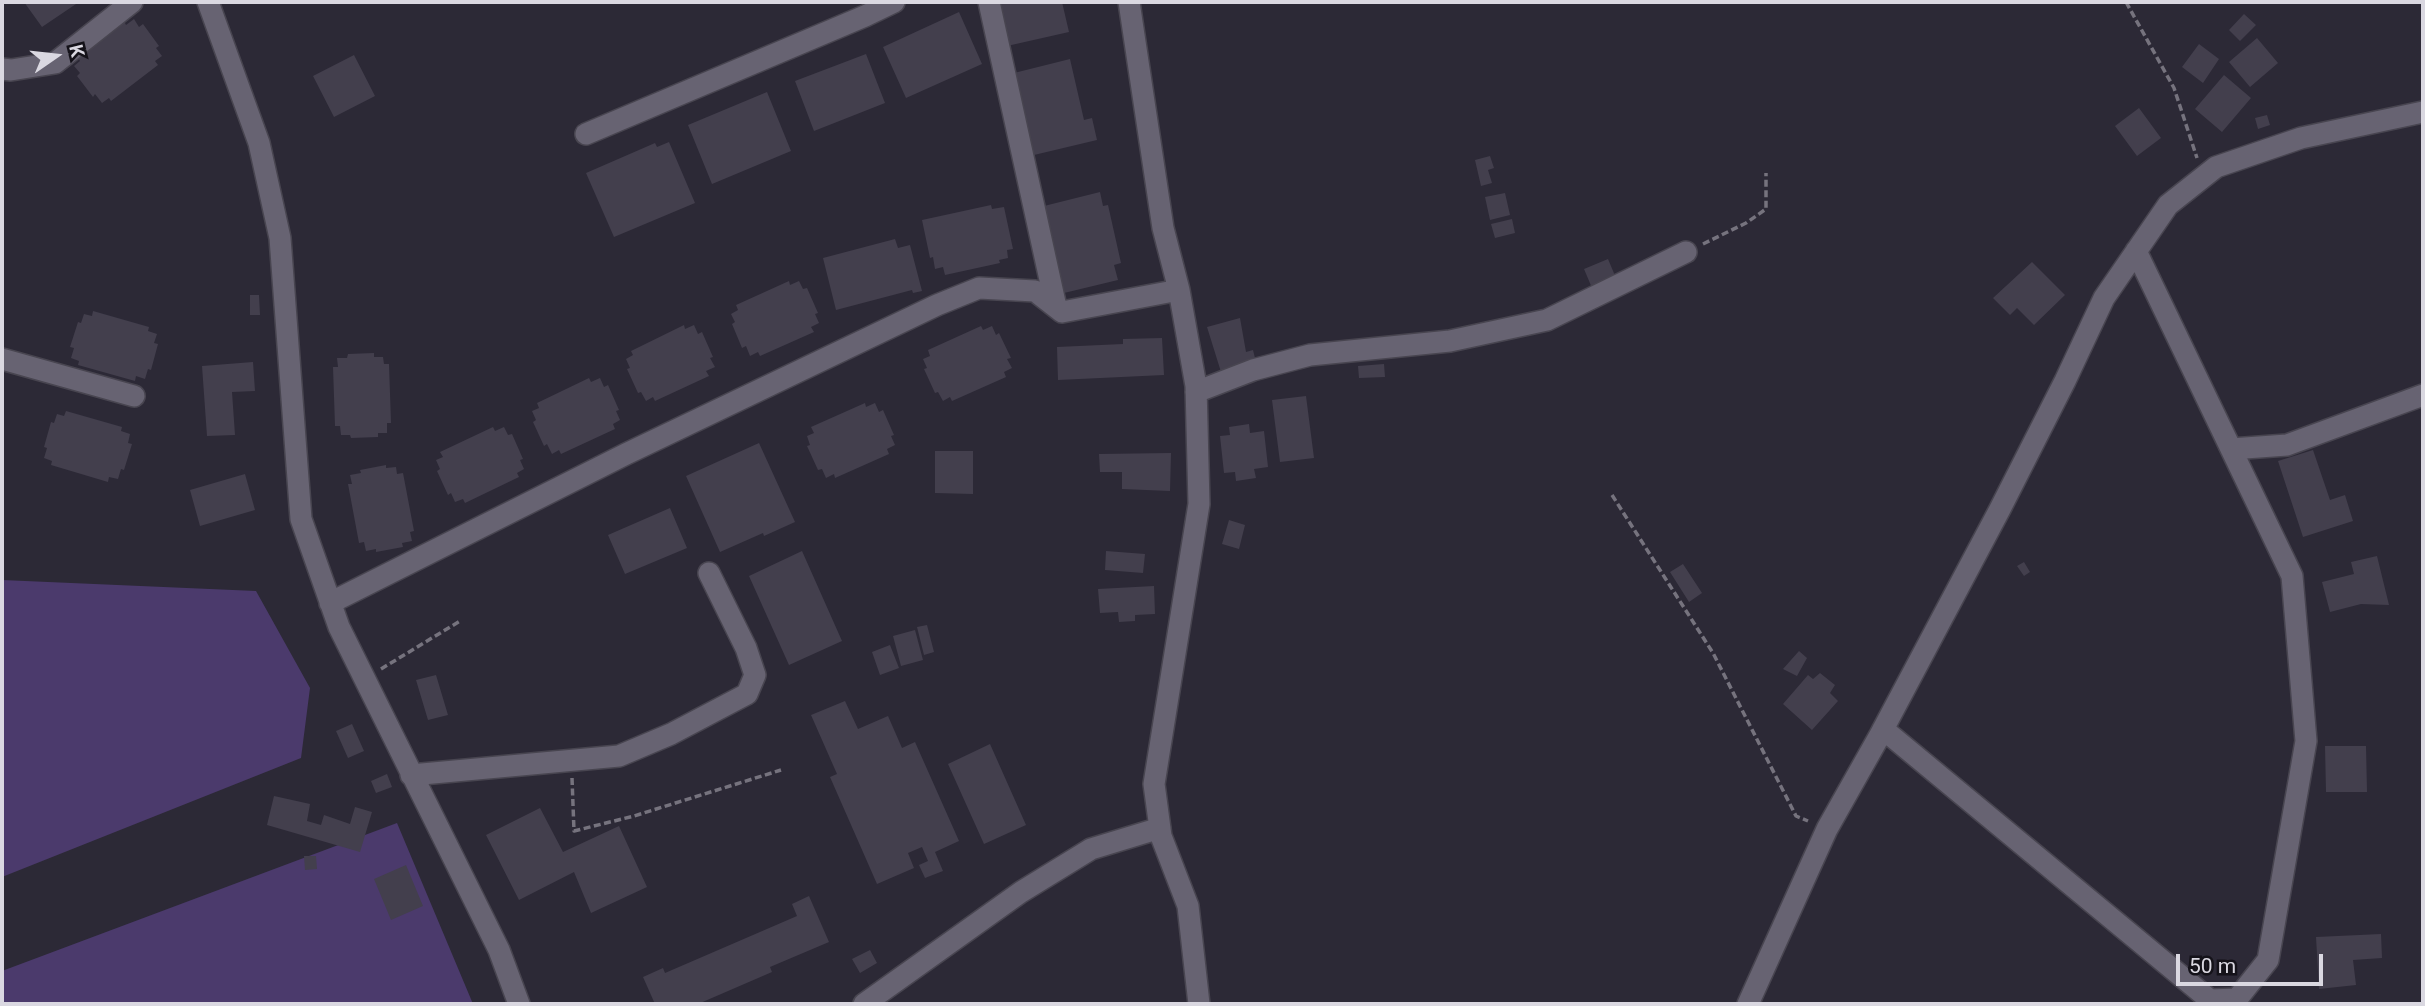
<!DOCTYPE html>
<html>
<head>
<meta charset="utf-8">
<style>
  body { margin:0 }
  #map { position:relative; width:2425px; height:1006px; overflow:hidden; background:#2c2936; font-family:Roboto,sans-serif }
  canvas { display:block }
  .frame { position:absolute; inset:0; border:4px solid #dad8e1; pointer-events:none }
  .north { position:absolute; left:21px; top:21px; width:70px; height:70px; -webkit-text-stroke:5px #141219; paint-order:stroke; rotate:76deg; font-size:19px; font-weight:700; line-height:28px; text-align:center; color:#dad8e1 }
  .north::after { content:''; display:block; margin:auto; width:24px; height:32px; background:#dad8e1; clip-path:polygon(50% 0,100% 100%,50% 72%,0 100%) }
  .scale { position:absolute; left:2176px; top:954px; width:147px; height:32px; box-sizing:border-box; border:4px solid #dad8e1; border-top:0; padding-left:9px; font-size:21px; line-height:24px; white-space:nowrap; color:#dad8e1; -webkit-text-stroke:5px #141219; paint-order:stroke }
</style>
</head>
<body>
<div id="map">
<canvas width="2425" height="1006"></canvas>
<div class="frame"></div>
<div class="north">K</div>
<div class="scale">50 m</div>
</div>
<script>
const context = document.querySelector('canvas').getContext('2d');
context.lineJoin = 'round';
function fill(path, color) { context.fillStyle = color; context.fill(path, 'evenodd'); }
function stroke(path, color, width, dash) { context.strokeStyle = color; context.lineWidth = width; context.lineCap = dash ? 'butt' : 'round'; context.setLineDash(dash || []); context.stroke(path); }
fill(new Path2D(`
  M 2,580 L 256,591 L 310,688 L 301,758 L 2,877 Z
  M 397,823 L 473,1004 L 2,1004 L 2,971 Z`), '#4b3a6c');
fill(new Path2D(`
  M 24,2 L 79,2 L 42,27 Z
  M 997,2 L 1062,2 L 1069,32 L 1007,46 Z
  M 959,12 L 982,64 L 906,98 L 883,47 Z
  M 2244,14 L 2256,25 L 2240,41 L 2229,30 Z
  M 134,19 L 139,27 L 143,24 L 159,46 L 156,48 L 162,56 L 155,61 L 158,65 L 111,101 L 109,98 L 102,103 L 95,94 L 93,97 L 77,76 L 80,73 L 74,66 L 80,61 L 77,56 L 124,21 L 126,25 Z
  M 2257,38 L 2278,63 L 2250,87 L 2229,62 Z
  M 2199,44 L 2219,59 L 2203,83 L 2182,67 Z
  M 866,54 L 885,103 L 814,131 L 795,81 Z
  M 354,55 L 375,96 L 334,117 L 313,76 Z
  M 1070,59 L 1084,120 L 1092,118 L 1097,140 L 1034,155 L 1014,73 Z
  M 2224,75 L 2251,98 L 2222,132 L 2195,109 Z
  M 767,92 L 791,151 L 712,184 L 688,125 Z
  M 2139,108 L 2161,138 L 2137,156 L 2115,126 Z
  M 2267,115 L 2270,125 L 2258,129 L 2255,118 Z
  M 669,142 L 695,203 L 614,237 L 586,173 L 655,143 L 657,147 Z
  M 1490,156 L 1494,168 L 1488,170 L 1492,183 L 1481,186 L 1475,160 Z
  M 1100,192 L 1103,206 L 1108,205 L 1121,263 L 1114,265 L 1118,280 L 1064,293 L 1044,206 Z
  M 1505,193 L 1510,215 L 1490,220 L 1485,197 Z
  M 991,205 L 992,209 L 1004,207 L 1013,249 L 1007,250 L 1008,258 L 999,260 L 1000,263 L 945,275 L 943,267 L 935,269 L 933,257 L 930,258 L 922,220 Z
  M 1512,219 L 1515,233 L 1495,238 L 1491,224 Z
  M 895,239 L 898,248 L 910,245 L 922,291 L 913,293 L 912,290 L 836,310 L 823,258 Z
  M 1608,259 L 1616,278 L 1592,288 L 1584,269 Z
  M 2032,262 L 2065,295 L 2034,325 L 2017,308 L 2010,315 L 1993,298 Z
  M 789,281 L 790,285 L 799,281 L 803,289 L 807,288 L 818,313 L 815,314 L 819,323 L 811,327 L 814,332 L 760,356 L 758,352 L 750,356 L 746,346 L 742,348 L 732,324 L 735,322 L 731,314 L 738,310 L 736,305 Z
  M 250,295 L 259,295 L 260,315 L 250,315 Z
  M 93,311 L 149,327 L 148,331 L 157,334 L 154,343 L 158,344 L 151,370 L 148,369 L 145,379 L 136,376 L 135,381 L 78,365 L 79,361 L 71,358 L 74,348 L 70,347 L 78,322 L 81,323 L 84,314 L 92,316 Z
  M 1240,318 L 1246,352 L 1253,350 L 1256,362 L 1221,372 L 1207,327 Z
  M 684,325 L 685,329 L 694,325 L 698,334 L 702,332 L 713,357 L 710,358 L 715,367 L 706,371 L 709,376 L 655,401 L 653,397 L 646,401 L 641,392 L 638,393 L 627,369 L 630,368 L 626,359 L 633,355 L 631,351 Z
  M 981,326 L 983,330 L 992,326 L 996,335 L 999,333 L 1011,358 L 1007,359 L 1012,368 L 1004,372 L 1006,377 L 952,401 L 950,397 L 943,401 L 938,392 L 935,393 L 924,369 L 927,368 L 923,359 L 930,356 L 928,350 Z
  M 1162,338 L 1164,375 L 1058,380 L 1057,347 L 1123,344 L 1123,339 Z
  M 374,353 L 374,357 L 383,357 L 384,364 L 389,364 L 391,423 L 387,423 L 387,433 L 378,433 L 378,437 L 351,438 L 350,435 L 341,435 L 340,426 L 335,426 L 333,367 L 338,367 L 337,358 L 347,358 L 348,354 Z
  M 253,362 L 255,391 L 232,392 L 235,435 L 207,436 L 202,366 Z
  M 1384,364 L 1385,377 L 1359,378 L 1358,366 Z
  M 589,378 L 591,382 L 600,378 L 604,387 L 608,385 L 619,410 L 616,411 L 620,420 L 613,424 L 615,429 L 561,454 L 559,450 L 552,454 L 547,444 L 544,446 L 533,422 L 536,420 L 532,411 L 539,408 L 537,403 Z
  M 1306,396 L 1314,458 L 1280,462 L 1272,400 Z
  M 865,403 L 866,407 L 875,403 L 879,412 L 883,410 L 894,435 L 891,436 L 895,445 L 887,449 L 889,454 L 835,478 L 834,474 L 826,478 L 822,469 L 818,470 L 807,446 L 810,445 L 807,436 L 814,433 L 811,427 Z
  M 66,411 L 122,427 L 121,431 L 130,434 L 128,443 L 132,444 L 124,470 L 121,469 L 118,479 L 109,477 L 108,482 L 51,465 L 52,461 L 44,458 L 47,448 L 44,447 L 51,422 L 54,423 L 57,414 L 64,416 Z
  M 1249,424 L 1250,433 L 1264,431 L 1268,467 L 1254,469 L 1256,478 L 1236,481 L 1235,472 L 1224,473 L 1220,436 L 1230,435 L 1229,427 Z
  M 493,427 L 495,431 L 504,427 L 508,435 L 512,434 L 523,459 L 520,460 L 524,469 L 517,473 L 519,477 L 465,503 L 463,499 L 455,502 L 451,493 L 448,495 L 437,471 L 440,469 L 436,460 L 443,457 L 440,452 Z
  M 759,443 L 795,522 L 764,536 L 763,533 L 720,552 L 686,476 Z
  M 2313,450 L 2330,500 L 2345,495 L 2353,521 L 2303,537 L 2278,461 Z
  M 935,451 L 973,451 L 973,494 L 935,493 Z
  M 1171,453 L 1170,491 L 1122,489 L 1122,472 L 1100,472 L 1099,454 Z
  M 386,465 L 386,468 L 396,467 L 397,474 L 403,473 L 414,531 L 410,532 L 412,541 L 402,543 L 403,547 L 376,552 L 376,549 L 366,551 L 364,542 L 359,543 L 348,484 L 352,484 L 350,475 L 361,473 L 360,470 Z
  M 245,474 L 255,510 L 200,526 L 190,490 Z
  M 670,508 L 687,548 L 625,574 L 608,535 Z
  M 1229,520 L 1245,525 L 1239,549 L 1222,544 Z
  M 802,551 L 842,641 L 789,665 L 749,576 Z
  M 1106,551 L 1145,554 L 1143,573 L 1105,570 Z
  M 2377,556 L 2389,605 L 2361,604 L 2330,612 L 2322,582 L 2354,574 L 2351,562 Z
  M 2024,562 L 2030,572 L 2024,576 L 2017,566 Z
  M 1683,564 L 1702,593 L 1689,602 L 1670,572 Z
  M 1154,586 L 1155,614 L 1135,615 L 1135,621 L 1119,622 L 1118,612 L 1100,613 L 1098,589 Z
  M 927,625 L 934,652 L 924,655 L 917,627 Z
  M 915,630 L 923,660 L 901,666 L 893,636 Z
  M 890,645 L 899,668 L 880,675 L 872,652 Z
  M 1799,651 L 1807,658 L 1797,676 L 1783,669 Z
  M 1820,673 L 1835,685 L 1830,693 L 1838,701 L 1812,730 L 1783,704 L 1808,675 L 1813,679 Z
  M 436,675 L 448,715 L 428,720 L 416,680 Z
  M 845,701 L 858,729 L 888,716 L 902,748 L 915,742 L 959,841 L 935,852 L 943,871 L 925,878 L 919,865 L 928,861 L 922,847 L 908,853 L 914,868 L 877,884 L 830,777 L 837,774 L 811,715 Z
  M 352,724 L 364,751 L 348,758 L 336,731 Z
  M 990,744 L 1026,825 L 984,844 L 948,764 Z
  M 2325,746 L 2366,746 L 2367,792 L 2326,792 Z
  M 387,774 L 392,787 L 376,793 L 371,781 Z
  M 274,796 L 310,804 L 307,821 L 321,825 L 324,815 L 350,824 L 355,807 L 372,812 L 360,852 L 267,825 Z
  M 540,808 L 563,852 L 619,826 L 647,887 L 591,913 L 574,872 L 519,900 L 486,835 Z
  M 304,856 L 316,856 L 317,869 L 305,870 Z
  M 406,865 L 423,906 L 391,920 L 374,879 Z
  M 809,896 L 829,942 L 770,967 L 772,972 L 698,1004 L 655,1004 L 643,977 L 663,968 L 665,973 L 797,916 L 792,904 Z
  M 2381,934 L 2382,958 L 2353,960 L 2356,985 L 2319,989 L 2316,937 Z
  M 870,950 L 877,963 L 860,973 L 852,959 Z`), '#433f4d');
const minor = new Path2D(`
  M 208,2 L 259,143 L 280,238 L 301,519 L 339,627 L 499,950 L 519,1004
  M 989,2 L 1056,307
  M 1129,2 L 1163,228 L 1179,290 L 1196,386 L 1199,504 L 1154,784 L 1161,836 L 1188,906 L 1199,1004
  M 2,69 L 11,70 L 55,63 L 132,2
  M 586,134 L 865,16 L 894,2
  M 2,359 L 134,396
  M 1196,392 L 1253,370 L 1310,355 L 1450,341 L 1547,320 L 1686,252
  M 2231,449 L 2287,445 L 2423,395
  M 330,603 L 626,454 L 937,305 L 979,288 L 1035,291 L 1062,312 L 1179,290
  M 1883,729 L 2210,1000 L 2237,999 L 2268,960 L 2306,741 L 2292,576 L 2136,251
  M 411,775 L 619,756 L 671,734 L 747,694 L 755,675 L 746,648 L 709,573
  M 864,1004 L 1021,892 L 1091,849 L 1160,828
  M 1748,1004 L 1827,829 L 1880,735 L 2000,509 L 2065,381 L 2104,298 L 2168,205 L 2216,167 L 2301,138 L 2423,112`);
stroke(minor, '#484550', 24);
stroke(new Path2D(`
  M 2126,2 L 2174,88 L 2197,158
  M 1703,244 L 1746,223 L 1766,209 L 1766,173
  M 1612,495 L 1713,653 L 1796,816 L 1808,821
  M 381,669 L 460,621
  M 572,778 L 574,831 L 634,816 L 781,770`), '#76737e', 3.5, [7, 3.5]);
stroke(minor, '#676372', 21);
</script>
</body>
</html>
